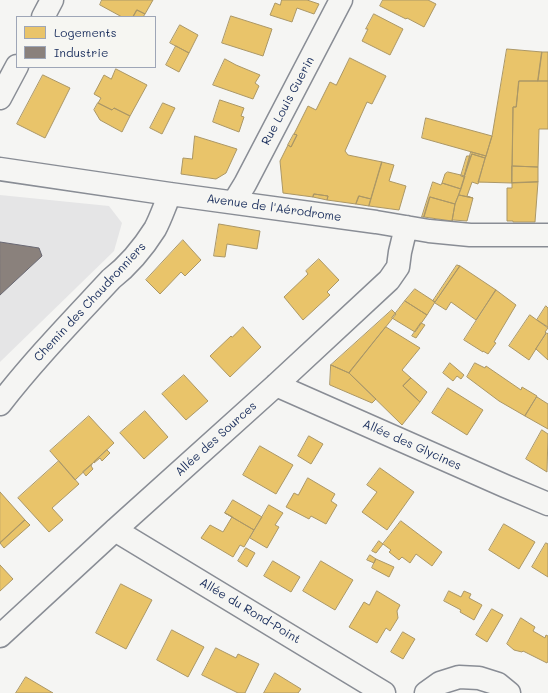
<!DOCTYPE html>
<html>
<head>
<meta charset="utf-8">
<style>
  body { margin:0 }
  #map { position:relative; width:548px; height:693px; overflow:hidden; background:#f5f5f3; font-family:Mali,sans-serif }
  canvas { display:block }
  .legend { position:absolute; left:16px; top:16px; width:140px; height:52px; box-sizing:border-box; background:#f6f6f2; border:1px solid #9ea6b7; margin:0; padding:5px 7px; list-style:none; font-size:12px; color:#1b2f5e }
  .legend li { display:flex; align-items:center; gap:8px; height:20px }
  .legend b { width:20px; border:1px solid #9ea6b7 }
</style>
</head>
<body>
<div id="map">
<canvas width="548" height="693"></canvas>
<ul class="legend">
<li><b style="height:11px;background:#e9c46a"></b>Logements</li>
<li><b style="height:11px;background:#8a817c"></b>Industrie</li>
</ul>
</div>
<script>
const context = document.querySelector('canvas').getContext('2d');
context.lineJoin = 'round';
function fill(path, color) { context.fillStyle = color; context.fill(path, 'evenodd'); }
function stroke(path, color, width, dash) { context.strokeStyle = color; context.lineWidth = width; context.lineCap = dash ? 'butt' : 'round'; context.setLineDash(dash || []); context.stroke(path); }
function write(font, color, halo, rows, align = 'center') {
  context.font = font + ' Mali,sans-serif'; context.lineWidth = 4; context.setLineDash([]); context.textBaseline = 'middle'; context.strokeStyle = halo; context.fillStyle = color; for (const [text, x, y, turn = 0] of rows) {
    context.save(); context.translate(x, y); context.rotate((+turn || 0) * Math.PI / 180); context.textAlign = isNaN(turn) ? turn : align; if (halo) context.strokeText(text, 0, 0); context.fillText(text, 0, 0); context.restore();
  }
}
fill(new Path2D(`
  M 0,195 L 109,206 L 122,223 L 114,251 L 0,362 Z`), '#e5e5e6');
const homes = new Path2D(`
  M 102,0 L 153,0 L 145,14 L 137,10 L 133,17 L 122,17 L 100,5 Z
  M 282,0 L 307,0 L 319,4 L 314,14 L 297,8 L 292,22 L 270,15 L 275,3 L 280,5 Z
  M 383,0 L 428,0 L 436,4 L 424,27 L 407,18 L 406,19 L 380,6 Z
  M 137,10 L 145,14 L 143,17 L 133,17 Z
  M 374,14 L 403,29 L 390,55 L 362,41 L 368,29 L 366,29 Z
  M 231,16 L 272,29 L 263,56 L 222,43 Z
  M 180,25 L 198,35 L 189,53 L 170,43 Z
  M 176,46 L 189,53 L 179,72 L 166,65 Z
  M 507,49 L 542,52 L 538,81 L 519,81 L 516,107 L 513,107 L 512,183 L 478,182 L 492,136 Z
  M 542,52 L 548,52 L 548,81 L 538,81 Z
  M 350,58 L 386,76 L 372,104 L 367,102 L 345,151 L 348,155 L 382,162 L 371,199 L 359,196 L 356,204 L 327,200 L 328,196 L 314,194 L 313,197 L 283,193 L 280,161 L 288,145 L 291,147 L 297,135 L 294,134 L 308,106 L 316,110 L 330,82 L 336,85 Z
  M 225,59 L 236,65 L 260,75 L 255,83 L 259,86 L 253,99 L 213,85 Z
  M 116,69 L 147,85 L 130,116 L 114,108 L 112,110 L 98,103 L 101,98 L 94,94 L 104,75 L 111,79 Z
  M 43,75 L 70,88 L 45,138 L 17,124 Z
  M 519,81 L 548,81 L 548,129 L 539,129 L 538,167 L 512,166 L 513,107 L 516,107 Z
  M 220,100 L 244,108 L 241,116 L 244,117 L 239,132 L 213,122 Z
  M 98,103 L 112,110 L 114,108 L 130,116 L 122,132 L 100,120 L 94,110 Z
  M 163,103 L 175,108 L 162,134 L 150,128 Z
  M 426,118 L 492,136 L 486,156 L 422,138 Z
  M 294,134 L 297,135 L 291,147 L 288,145 Z
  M 195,136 L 237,149 L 226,173 L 216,179 L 181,174 L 183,158 L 192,159 Z
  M 471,152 L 486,156 L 485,158 L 472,154 L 464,177 Z
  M 472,154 L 485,158 L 478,184 L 472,182 L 467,196 L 473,198 L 459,195 Z
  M 467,156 L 470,156 L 464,177 L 461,176 Z
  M 382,162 L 394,165 L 389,181 L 406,186 L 399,210 L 369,206 Z
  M 512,166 L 538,167 L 538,182 L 512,183 Z
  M 448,172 L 465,176 L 461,189 L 442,183 L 445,174 Z
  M 433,182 L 441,185 L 442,183 L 461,189 L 455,204 L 430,197 L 424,217 L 422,217 Z
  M 538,182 L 535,222 L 513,222 L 513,221 L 507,221 L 507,188 L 512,188 L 512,183 Z
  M 314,194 L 328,196 L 327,200 L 313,197 Z
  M 459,195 L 473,198 L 467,221 L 453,220 L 452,221 L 455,204 Z
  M 359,196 L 371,199 L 369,206 L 356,204 Z
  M 430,197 L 455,204 L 452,221 L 424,217 Z
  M 219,224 L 260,231 L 257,249 L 227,244 L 225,257 L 214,256 Z
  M 183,240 L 201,260 L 185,276 L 181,272 L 160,294 L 146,280 Z
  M 319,259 L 339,280 L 327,292 L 330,295 L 303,320 L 284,297 L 308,274 L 306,271 Z
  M 457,265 L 460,266 L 435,302 L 433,301 Z
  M 460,266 L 496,290 L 476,320 L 451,302 L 446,310 L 435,303 Z
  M 415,289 L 435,302 L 427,315 L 405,301 Z
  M 496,290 L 516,305 L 494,342 L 496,343 L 488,354 L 483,351 L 483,352 L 464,340 Z
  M 405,301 L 427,315 L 415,332 L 392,318 Z
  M 546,306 L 548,308 L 548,327 L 537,320 Z
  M 392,310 L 396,314 L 349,373 L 331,365 Z
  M 530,315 L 548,328 L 545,332 L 546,333 L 529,360 L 509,346 Z
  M 421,323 L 425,325 L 416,338 L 412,336 Z
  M 243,327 L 261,347 L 230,377 L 210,356 L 231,336 L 232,337 Z
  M 386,327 L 420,348 L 402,370 L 411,378 L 403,386 L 420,402 L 402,425 L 349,373 Z
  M 547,333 L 548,334 L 548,360 L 536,349 Z
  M 450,363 L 464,375 L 461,379 L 457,376 L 453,381 L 443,373 Z
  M 475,363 L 485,368 L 486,366 L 521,390 L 522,387 L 537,396 L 525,416 L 499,401 L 467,377 Z
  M 331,365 L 349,373 L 376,399 L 372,403 L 330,385 Z
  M 184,375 L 208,401 L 186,420 L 162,394 Z
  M 411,378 L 427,392 L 420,402 L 403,386 Z
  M 448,388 L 483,410 L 467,435 L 432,413 Z
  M 537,397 L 548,404 L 548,429 L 525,416 Z
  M 145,411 L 168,437 L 144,459 L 120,433 Z
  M 89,416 L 114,443 L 75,480 L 50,451 Z
  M 542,430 L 548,434 L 547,472 L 526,459 Z
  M 309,436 L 323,444 L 311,464 L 298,456 Z
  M 260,446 L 293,465 L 276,494 L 243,475 Z
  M 107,450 L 110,453 L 102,461 L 100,458 L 94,463 L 94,462 Z
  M 59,461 L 79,484 L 52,508 L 63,520 L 49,532 L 18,498 Z
  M 92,464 L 91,466 L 93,469 L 86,476 L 83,472 Z
  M 380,468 L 414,492 L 387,530 L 362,512 L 377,492 L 367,485 Z
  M 308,478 L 335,494 L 331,501 L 337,505 L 326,524 L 311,516 L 309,519 L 286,507 L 294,493 L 298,495 Z
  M 0,492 L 25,520 L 0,543 Z
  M 233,500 L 262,517 L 254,530 L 225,513 Z
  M 269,505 L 283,513 L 275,525 L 279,527 L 267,548 L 250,538 Z
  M 225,513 L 254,530 L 244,547 L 240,545 L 233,557 L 201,538 L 210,525 L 223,532 L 232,517 Z
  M 25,520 L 30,525 L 4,548 L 0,543 Z
  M 401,521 L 442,552 L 432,566 L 416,554 L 410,563 L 402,557 L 399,560 L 389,552 L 391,550 L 383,544 Z
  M 504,524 L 535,542 L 519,569 L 489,550 Z
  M 379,541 L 383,544 L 376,553 L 372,551 Z
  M 546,543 L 548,544 L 548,577 L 532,567 Z
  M 246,548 L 255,553 L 247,567 L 238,561 Z
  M 370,555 L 376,559 L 374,563 L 367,560 Z
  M 376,559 L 394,567 L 389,577 L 372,568 Z
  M 273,561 L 300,577 L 291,592 L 264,576 Z
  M 321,561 L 353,580 L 335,610 L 303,591 Z
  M 0,565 L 13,579 L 0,591 Z
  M 121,584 L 152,600 L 126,649 L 96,633 Z
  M 377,591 L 400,605 L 397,611 L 398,618 L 390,631 L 386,628 L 377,643 L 349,627 L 364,602 L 369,605 Z
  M 449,591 L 461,597 L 464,591 L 471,594 L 469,598 L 482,605 L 474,620 L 460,612 L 461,610 L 444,601 Z
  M 492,609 L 503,615 L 487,642 L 476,635 Z
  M 521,618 L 535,627 L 533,631 L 545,638 L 546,635 L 548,636 L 548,661 L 547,663 L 523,651 L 522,652 L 514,650 L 507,644 Z
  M 172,630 L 204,647 L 188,677 L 157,660 Z
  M 403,632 L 415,639 L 403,659 L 391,652 Z
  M 216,648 L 236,658 L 238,654 L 259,664 L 245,693 L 238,693 L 202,675 Z
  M 275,673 L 301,689 L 298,693 L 264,693 Z
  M 26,677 L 53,693 L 16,693 Z`);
fill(homes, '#e9c46a');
stroke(homes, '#ab9766', 1);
const industry = new Path2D(`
  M 0,242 L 39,248 L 42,256 L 0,295 Z`);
fill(industry, '#8a817c');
stroke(industry, '#696873', 1);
const minor = new Path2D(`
  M 43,17 L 52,0
  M 0,98 L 17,66
  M 0,169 L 170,194 L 376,222 L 429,231 L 470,235 L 548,235
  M 234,202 L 245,184 L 341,0
  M 276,385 L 505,486 L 548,504
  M 0,404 C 34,360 73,320 111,279 C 129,265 143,248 155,229 C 161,218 165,205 170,194
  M 115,530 L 384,693
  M 0,636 L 115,530 L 276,385 L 389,280 L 398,267 L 400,252 L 406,227
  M 426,693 L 440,683 L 459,677 L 479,678 L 498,684 L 509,693`);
stroke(minor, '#898d95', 25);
stroke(minor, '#f5f5f3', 22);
write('12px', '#1b2f5e', '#f6f6f2', [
  ["Rue Louis Guerin",288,101,-62],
  ["Avenue de l'Aérodrome",274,208,8],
  ["Chemin des Chaudronniers",90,302,-47],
  ["Allée des Sources",216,439,-42],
  ["Allée des Glycines",412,445,24],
  ["Allée du Rond-Point",250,611,31]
]);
</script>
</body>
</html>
